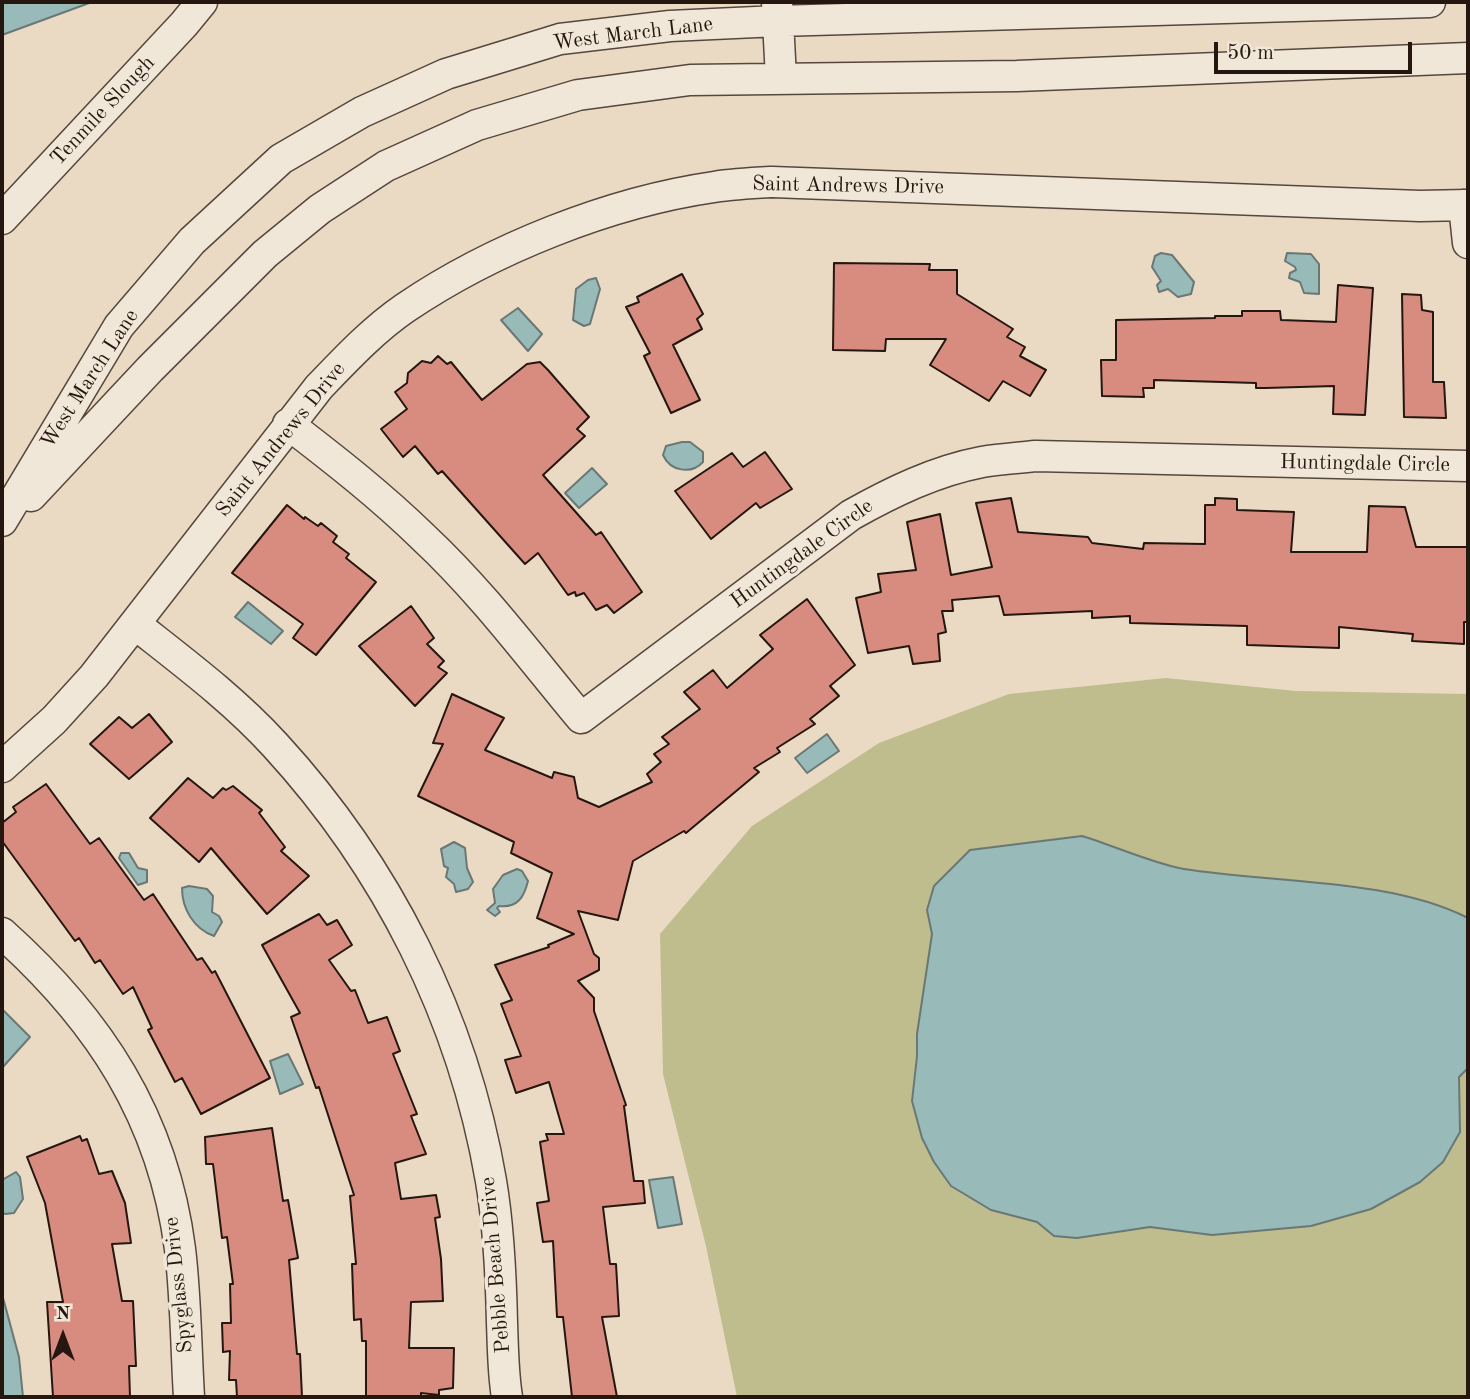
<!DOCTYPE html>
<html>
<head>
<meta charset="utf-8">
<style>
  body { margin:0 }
  #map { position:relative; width:1470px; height:1399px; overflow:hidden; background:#eadac3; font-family:"Old Standard TT",serif }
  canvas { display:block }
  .frame { position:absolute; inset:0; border:4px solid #251610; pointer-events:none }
  .north { position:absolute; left:28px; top:1301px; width:70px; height:70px; -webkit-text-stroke:5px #f1e7d8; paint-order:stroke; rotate:0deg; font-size:19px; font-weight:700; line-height:28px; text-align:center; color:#251610 }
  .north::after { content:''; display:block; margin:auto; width:24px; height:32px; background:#251610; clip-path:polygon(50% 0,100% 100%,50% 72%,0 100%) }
  .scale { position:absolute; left:1214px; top:42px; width:198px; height:32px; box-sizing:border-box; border:4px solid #251610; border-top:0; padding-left:9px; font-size:21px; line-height:24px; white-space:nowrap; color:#251610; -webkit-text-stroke:5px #f1e7d8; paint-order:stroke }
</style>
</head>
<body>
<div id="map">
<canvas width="1470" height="1399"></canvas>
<div class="frame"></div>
<div class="north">N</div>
<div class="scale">50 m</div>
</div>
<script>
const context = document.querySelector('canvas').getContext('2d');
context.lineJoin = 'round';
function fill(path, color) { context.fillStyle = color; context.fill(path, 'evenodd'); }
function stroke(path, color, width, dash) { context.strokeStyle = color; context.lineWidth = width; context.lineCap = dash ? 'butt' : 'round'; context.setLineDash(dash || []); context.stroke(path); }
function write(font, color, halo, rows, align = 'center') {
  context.font = font + ' "Old Standard TT",serif'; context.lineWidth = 7; context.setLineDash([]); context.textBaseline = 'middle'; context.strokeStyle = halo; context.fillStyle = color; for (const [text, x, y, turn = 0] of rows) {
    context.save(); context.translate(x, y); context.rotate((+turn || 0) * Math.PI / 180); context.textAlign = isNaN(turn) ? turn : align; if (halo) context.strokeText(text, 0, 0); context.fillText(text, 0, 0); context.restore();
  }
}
fill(new Path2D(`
  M 1166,678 L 1296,691 L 1468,694 L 1468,1397 L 737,1397 L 706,1246 L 663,1074 L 660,934 L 752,826 L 879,743 L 1009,694 Z`), '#bfbd8e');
const water = new Path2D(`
  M 2,2 L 92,2 L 2,35 Z
  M 1161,253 L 1172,255 L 1194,282 L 1191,294 L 1178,297 L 1168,289 L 1159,292 L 1157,285 L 1161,281 L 1152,267 L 1155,256 Z
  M 1287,253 L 1311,254 L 1319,264 L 1319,294 L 1304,293 L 1300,282 L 1289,278 L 1290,273 L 1296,270 L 1295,267 L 1285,261 Z
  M 596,278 L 600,289 L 590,324 L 584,326 L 573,320 L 576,289 L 588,280 Z
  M 518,308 L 542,334 L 528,351 L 501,320 Z
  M 682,442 L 690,442 L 703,452 L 703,462 C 691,475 670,471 663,455 L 666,446 Z
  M 592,468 L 607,484 L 579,508 L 565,493 Z
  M 248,602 L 283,631 L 271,644 L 235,617 Z
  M 827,734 L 839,751 L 807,773 L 795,758 Z
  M 1082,836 C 1112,845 1154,864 1184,869 C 1271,883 1390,878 1468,918 L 1468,1068 L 1459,1077 L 1460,1132 L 1443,1162 L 1420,1182 L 1371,1209 L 1311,1226 L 1212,1235 L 1150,1227 L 1077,1238 L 1054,1236 L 1037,1222 L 991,1210 L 951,1186 L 934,1162 L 922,1138 L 912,1101 L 917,1056 L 917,1034 L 932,934 L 927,910 L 934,886 L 970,850 Z
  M 454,842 L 465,848 L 467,868 L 473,882 L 468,889 L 456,892 L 454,884 L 446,877 L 448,868 L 444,866 L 441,849 Z
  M 121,853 L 129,853 L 138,868 L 147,870 L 147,882 L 138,885 L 119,858 Z
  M 517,869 L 522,871 L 528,881 C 524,897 518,908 499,906 L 497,908 L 500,912 L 495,916 L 487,910 L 495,903 L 493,889 L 503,875 Z
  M 189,886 L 207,889 L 213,896 L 212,912 L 219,916 L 222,922 L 214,936 C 194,929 182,909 182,888 Z
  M 2,1009 L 30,1037 L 2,1068 Z
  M 288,1054 L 303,1084 L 280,1094 L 270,1061 Z
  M 16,1172 L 20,1177 L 23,1199 L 14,1213 L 5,1214 L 2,1212 L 2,1180 Z
  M 673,1177 L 682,1224 L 658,1228 L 649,1180 Z
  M 2,1294 L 19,1357 L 23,1397 L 2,1397 Z`);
fill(water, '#98bab8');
stroke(water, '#6a7875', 2);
const building = new Path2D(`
  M 834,263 L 930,264 L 929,270 L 957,270 L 957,294 L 1013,329 L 1007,337 L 1025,347 L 1020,356 L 1046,370 L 1030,396 L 1003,381 L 989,401 L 930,365 L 946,339 L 886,339 L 885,351 L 833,350 Z
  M 682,274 L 703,314 L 697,319 L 702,329 L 673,345 L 700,400 L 671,413 L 644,356 L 650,353 L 626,307 L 639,302 L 637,297 Z
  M 1338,285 L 1373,288 L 1365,415 L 1333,414 L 1334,386 L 1266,388 L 1256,388 L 1256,383 L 1154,380 L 1154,388 L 1143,388 L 1144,397 L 1102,396 L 1101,360 L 1116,360 L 1116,320 L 1215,318 L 1215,316 L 1242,316 L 1242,311 L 1280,311 L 1281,320 L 1336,322 Z
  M 1402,294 L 1421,295 L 1422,310 L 1433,312 L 1433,382 L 1444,382 L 1446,418 L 1404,417 Z
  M 438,356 L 447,364 L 451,362 L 482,400 L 527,364 L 540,362 L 548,370 L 589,417 L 577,429 L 585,436 L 543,475 L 596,535 L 601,532 L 642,592 L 614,613 L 607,605 L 596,610 L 584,593 L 576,596 L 575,592 L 568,595 L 538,553 L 525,564 L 442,471 L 438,474 L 415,446 L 403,457 L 381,429 L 407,409 L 395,392 L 407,383 L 408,373 L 422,361 L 431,363 Z
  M 765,452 L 792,489 L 760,508 L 756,503 L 711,539 L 675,491 L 732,453 L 743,467 Z
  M 1011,498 L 1018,532 L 1088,537 L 1092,543 L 1143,549 L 1144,543 L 1205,544 L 1205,505 L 1215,505 L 1215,498 L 1237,499 L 1237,510 L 1294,512 L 1291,552 L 1367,552 L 1369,506 L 1405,507 L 1416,547 L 1468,547 L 1468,622 L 1464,622 L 1464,644 L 1412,641 L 1413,634 L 1339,627 L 1339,648 L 1247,645 L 1247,626 L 1130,623 L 1130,616 L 1092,618 L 1092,611 L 1004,615 L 999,596 L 952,600 L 953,611 L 942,611 L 946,632 L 938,634 L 940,661 L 913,664 L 909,646 L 868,653 L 856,598 L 881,592 L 878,574 L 916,570 L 907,522 L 940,514 L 951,575 L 992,567 L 976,503 Z
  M 287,505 L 304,519 L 305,517 L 318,526 L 321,523 L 337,536 L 333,542 L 349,554 L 346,558 L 376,582 L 316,655 L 293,638 L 303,624 L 232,573 Z
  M 807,599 L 855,665 L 830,686 L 839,696 L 810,719 L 815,724 L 777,748 L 780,752 L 754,768 L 759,772 L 686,833 L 684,831 L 633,861 L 618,920 L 578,911 L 594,954 L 599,958 L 599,970 L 578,981 L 594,998 L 594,1011 L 626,1105 L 624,1106 L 634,1181 L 643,1181 L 645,1203 L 603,1207 L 610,1264 L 616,1264 L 619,1316 L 602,1317 L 617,1397 L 572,1397 L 563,1317 L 557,1317 L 553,1241 L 543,1242 L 537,1203 L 549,1201 L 540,1142 L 548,1140 L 546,1134 L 564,1134 L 549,1082 L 516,1093 L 505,1060 L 521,1056 L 501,1004 L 512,1000 L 495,965 L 549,947 L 548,945 L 574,934 L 537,918 L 552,873 L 511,853 L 514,842 L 418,796 L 443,744 L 433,743 L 452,694 L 504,718 L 485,750 L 552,778 L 554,772 L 574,777 L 578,798 L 599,807 L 652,782 L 647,774 L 661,762 L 654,754 L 669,744 L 662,737 L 700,709 L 684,692 L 713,670 L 727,688 L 773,649 L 760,635 Z
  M 411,606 L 434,638 L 427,644 L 444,661 L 438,667 L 447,673 L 415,706 L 359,646 Z
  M 149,714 L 172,742 L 129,779 L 90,744 L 119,717 L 132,728 Z
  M 188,778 L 213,798 L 223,788 L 226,790 L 233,786 L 262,810 L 259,813 L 285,847 L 281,851 L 309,876 L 267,914 L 211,848 L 199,862 L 150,818 Z
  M 46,784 L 90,844 L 99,838 L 144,900 L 153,894 L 197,960 L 202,958 L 212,973 L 215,971 L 270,1078 L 201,1114 L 182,1078 L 175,1082 L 148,1030 L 152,1028 L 133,987 L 123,994 L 100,960 L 95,963 L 79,938 L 75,941 L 2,841 L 2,823 L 16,812 L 13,807 Z
  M 319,914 L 327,925 L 337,920 L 352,945 L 329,960 L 351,991 L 355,990 L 368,1023 L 387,1017 L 400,1051 L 393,1054 L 417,1114 L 411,1116 L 426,1154 L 395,1163 L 401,1199 L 436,1195 L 440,1217 L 435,1218 L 441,1259 L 443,1301 L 411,1302 L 409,1348 L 454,1348 L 453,1388 L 439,1390 L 439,1395 L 421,1393 L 421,1397 L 366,1397 L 366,1341 L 362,1341 L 361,1319 L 354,1320 L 352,1264 L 356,1264 L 350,1196 L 354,1195 L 319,1087 L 316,1088 L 291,1017 L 300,1013 L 262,945 Z
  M 272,1128 L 283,1201 L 288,1200 L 298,1258 L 289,1260 L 297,1354 L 300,1354 L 302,1397 L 237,1397 L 236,1380 L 229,1380 L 230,1351 L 223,1352 L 222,1323 L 231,1323 L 230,1284 L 233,1284 L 227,1237 L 222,1238 L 213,1164 L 206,1164 L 205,1137 Z
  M 80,1136 L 82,1141 L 87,1139 L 99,1174 L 112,1171 L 125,1203 L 131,1243 L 112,1244 L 122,1301 L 133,1301 L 136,1366 L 129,1366 L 130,1397 L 53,1397 L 47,1302 L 63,1302 L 45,1203 L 27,1157 Z`);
fill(building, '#d88c7f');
stroke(building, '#251610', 2);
const minor = new Path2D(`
  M 777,2 L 781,78
  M 1464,205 L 1468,243
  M 2,219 L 184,24 L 202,2
  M 288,424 C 335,460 381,496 423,537 C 482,592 530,657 581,718 L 851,515 C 892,492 935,471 982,462 C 1000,459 1018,458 1036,456 L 1468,466
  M 31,496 L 150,369 L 265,254 L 320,209 L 386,166 L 477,125 L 578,95 L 690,80 L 1017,76 L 1468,58
  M 2,521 L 119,326 L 192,241 L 281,159 L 362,112 L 446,74 L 560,39 L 670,26 L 778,21 L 1430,2
  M 135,624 C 183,662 233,699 275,745 C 387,867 463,1017 491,1181 C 499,1228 501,1276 502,1323 C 503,1348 503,1373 507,1397
  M 2,767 L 54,720 L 94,676 L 319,387 C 346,359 373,330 405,308 C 492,249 610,202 714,187 C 733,184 753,183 772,182 L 1420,206 L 1468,205
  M 2,933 C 99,1020 163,1117 180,1249 C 186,1298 186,1348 189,1397`);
stroke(minor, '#56473d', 33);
stroke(minor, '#f1e7d8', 30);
write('21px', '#251610', '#f1e7d8', [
  ["West March Lane",633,34,-7],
  ["Tenmile Slough",103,111,-47],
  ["Saint Andrews Drive",848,186,1],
  ["West March Lane",90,379,-57],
  ["Saint Andrews Drive",281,440,-51],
  ["Huntingdale Circle",1365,464,1],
  ["Huntingdale Circle",802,554,-36],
  ["Pebble Beach Drive",496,1265,-95],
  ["Spyglass Drive",179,1285,-96]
]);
</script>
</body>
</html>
